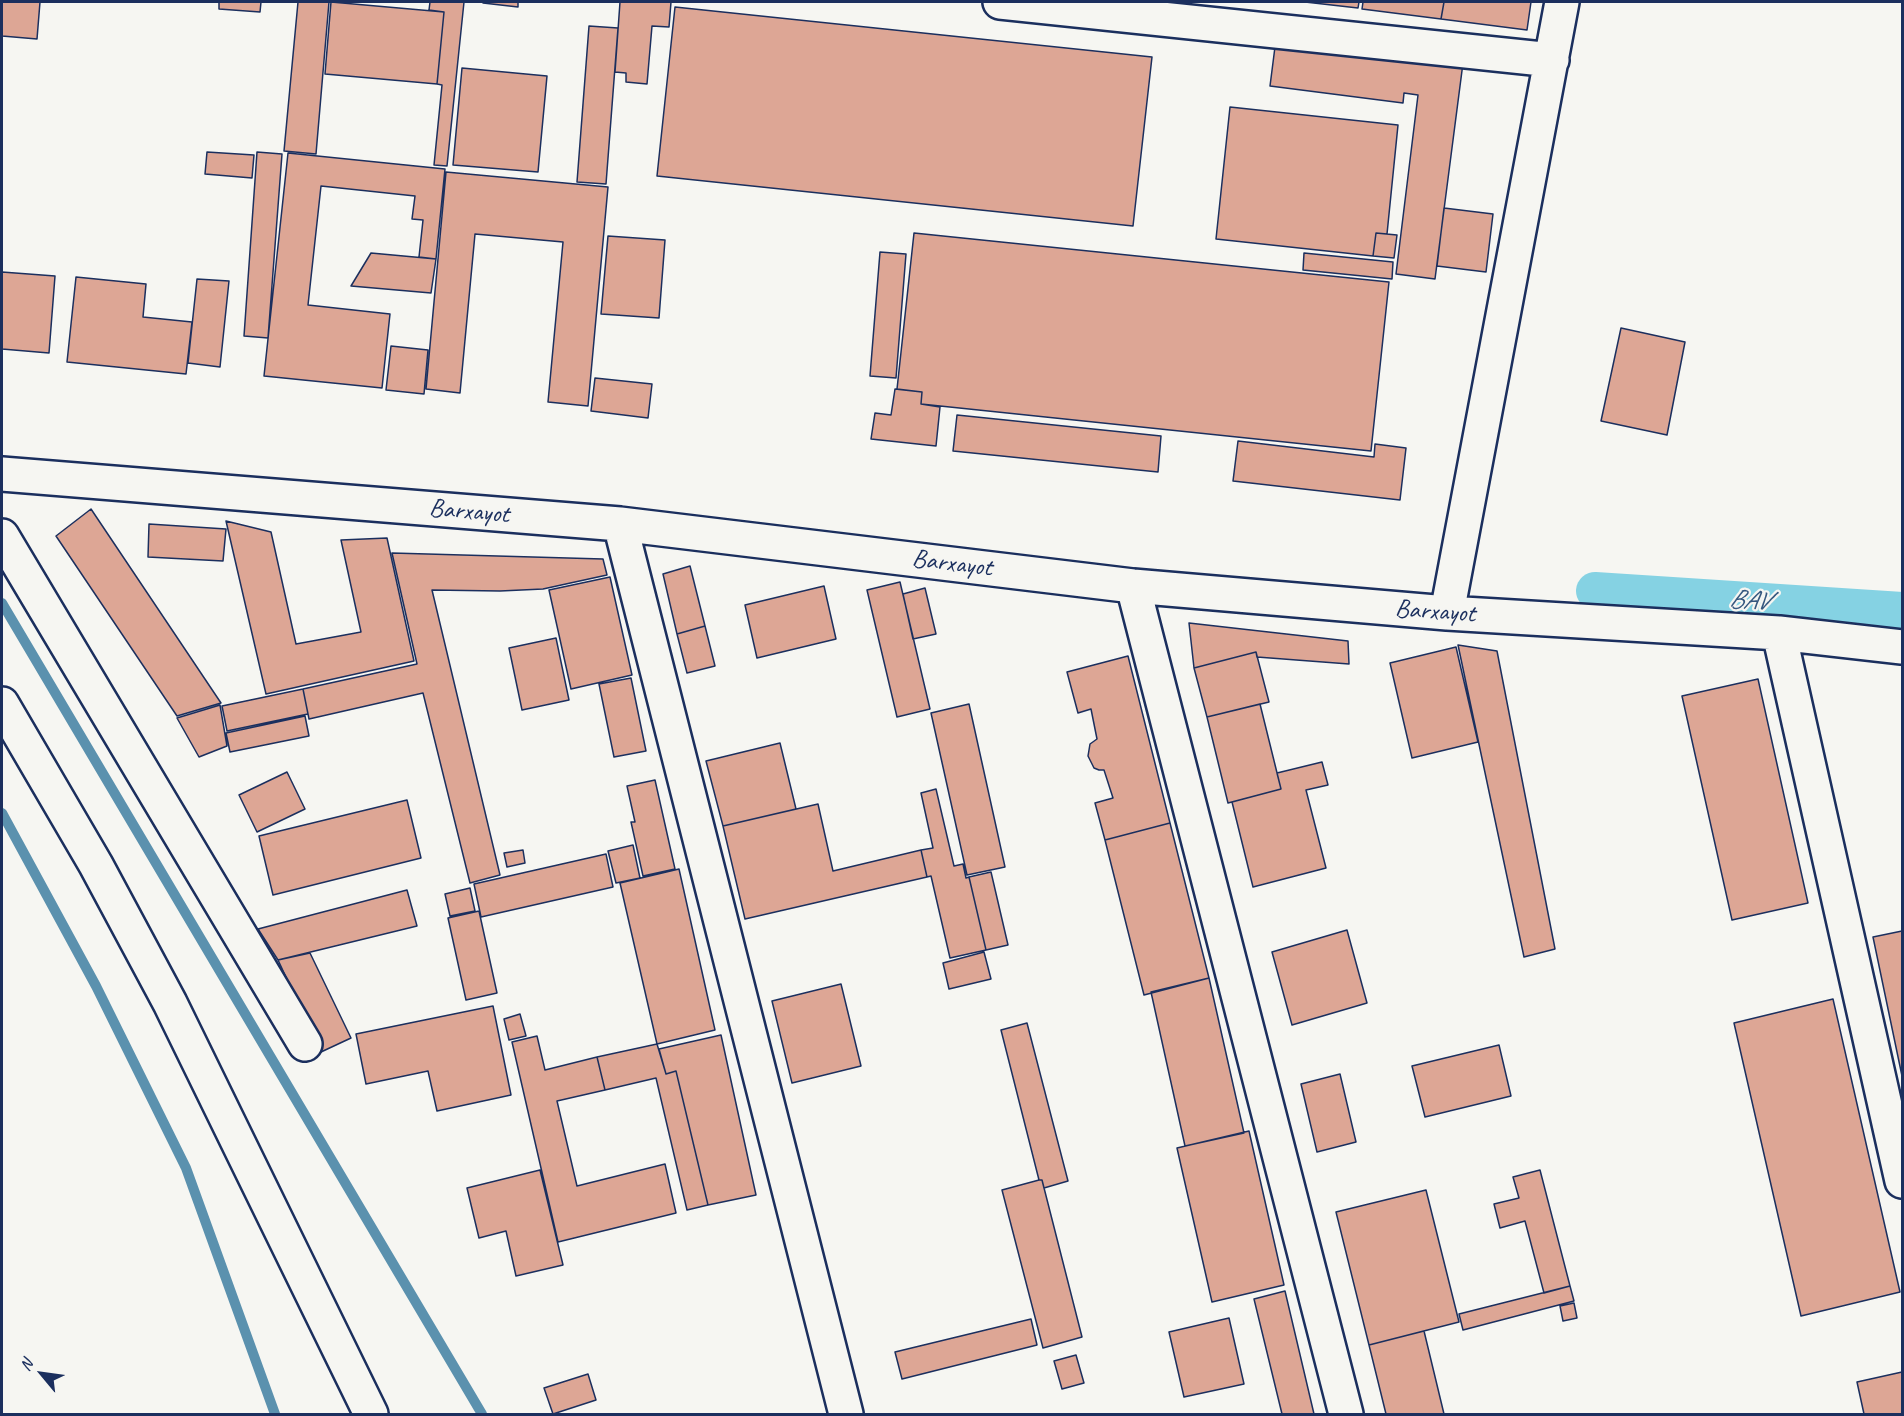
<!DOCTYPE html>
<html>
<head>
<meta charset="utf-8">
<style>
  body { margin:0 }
  #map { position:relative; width:1904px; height:1416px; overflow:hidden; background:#f6f6f2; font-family:Caveat,sans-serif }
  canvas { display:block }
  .frame { position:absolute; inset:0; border:3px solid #1b2f5e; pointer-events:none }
  .north { position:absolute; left:12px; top:1344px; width:60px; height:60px; -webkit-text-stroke:4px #f6f6f2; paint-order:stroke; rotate:299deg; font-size:16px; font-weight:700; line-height:24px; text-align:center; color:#1b2f5e }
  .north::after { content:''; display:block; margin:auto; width:21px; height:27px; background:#1b2f5e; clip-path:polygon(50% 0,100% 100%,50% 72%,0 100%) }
</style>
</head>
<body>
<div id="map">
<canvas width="1904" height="1416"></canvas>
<div class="frame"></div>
<div class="north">N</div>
</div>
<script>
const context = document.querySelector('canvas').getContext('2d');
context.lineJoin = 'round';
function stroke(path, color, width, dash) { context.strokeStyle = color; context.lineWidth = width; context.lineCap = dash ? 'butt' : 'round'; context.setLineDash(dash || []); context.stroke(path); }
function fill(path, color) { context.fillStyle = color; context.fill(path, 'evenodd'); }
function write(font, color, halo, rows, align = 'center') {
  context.font = font + ' Caveat,sans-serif'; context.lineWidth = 4.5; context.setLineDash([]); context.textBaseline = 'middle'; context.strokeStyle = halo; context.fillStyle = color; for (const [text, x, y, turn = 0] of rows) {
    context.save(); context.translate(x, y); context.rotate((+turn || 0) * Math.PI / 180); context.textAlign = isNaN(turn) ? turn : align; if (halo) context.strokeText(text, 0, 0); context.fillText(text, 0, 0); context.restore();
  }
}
stroke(new Path2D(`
  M 2,603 L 482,1414
  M 2,813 L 96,986 L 186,1168 L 275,1414`), '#5b91ae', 10);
stroke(new Path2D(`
  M 1595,591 L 1902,611`), '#85d2e3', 38);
const building = new Path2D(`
  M 2,2 L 40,2 L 37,39 L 2,36 Z
  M 219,2 L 261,2 L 260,12 L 219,9 Z
  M 298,2 L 329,2 L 316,154 L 284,151 Z
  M 331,2 L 444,12 L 437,84 L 325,74 Z
  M 430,2 L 464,2 L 447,166 L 434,165 L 442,85 L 437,84 L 444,12 L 429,10 Z
  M 483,2 L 518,2 L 518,7 L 483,3 Z
  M 620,2 L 671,2 L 669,27 L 652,26 L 647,84 L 626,82 L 626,73 L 615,72 Z
  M 1305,2 L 1359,2 L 1358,8 Z
  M 1363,2 L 1444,2 L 1441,19 L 1362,9 Z
  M 1444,2 L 1531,2 L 1527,30 L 1441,19 Z
  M 675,7 L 1152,57 L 1133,226 L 657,176 Z
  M 589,26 L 618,28 L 606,184 L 577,182 Z
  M 1276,39 L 1463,63 L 1435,279 L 1396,274 L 1418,95 L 1404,93 L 1403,103 L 1270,86 Z
  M 462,68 L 547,76 L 538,172 L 453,165 Z
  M 1230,107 L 1398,125 L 1387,234 L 1376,233 L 1373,256 L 1216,239 Z
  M 207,152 L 254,155 L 252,178 L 205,174 Z
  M 257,152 L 282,154 L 268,338 L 244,336 Z
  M 288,153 L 445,169 L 436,259 L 419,257 L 423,220 L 412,219 L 415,196 L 321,186 L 308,305 L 390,314 L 382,388 L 264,376 Z
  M 446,172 L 608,187 L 588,406 L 548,402 L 563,242 L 475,234 L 460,393 L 426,389 Z
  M 1444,208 L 1493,214 L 1486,272 L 1437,266 Z
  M 914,233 L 1389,282 L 1371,451 L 921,404 L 922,392 L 897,389 Z
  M 1376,233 L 1397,235 L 1394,258 L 1373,256 Z
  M 608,236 L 665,240 L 659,318 L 601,314 Z
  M 880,252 L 906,254 L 896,378 L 870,376 Z
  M 371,253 L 436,259 L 431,293 L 351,286 Z
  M 1304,253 L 1393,262 L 1392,279 L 1303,270 Z
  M 2,272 L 55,276 L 49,353 L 2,349 Z
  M 76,277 L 146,284 L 143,317 L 192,322 L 186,374 L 67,362 Z
  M 197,279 L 229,281 L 220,367 L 188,363 Z
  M 1621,328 L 1685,342 L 1667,435 L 1601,421 Z
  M 391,346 L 428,350 L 424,394 L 386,390 Z
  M 595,378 L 652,384 L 648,418 L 591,411 Z
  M 895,389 L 922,392 L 921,404 L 940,407 L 936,446 L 871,439 L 875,413 L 891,415 Z
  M 957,415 L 1161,436 L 1158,472 L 953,451 Z
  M 1238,441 L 1374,457 L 1375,444 L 1406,448 L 1400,500 L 1233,481 Z
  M 91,509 L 221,703 L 177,716 L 56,536 Z
  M 226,521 L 271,532 L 296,644 L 361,632 L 341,540 L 387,538 L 414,661 L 266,694 Z
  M 149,524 L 226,529 L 223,561 L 148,557 Z
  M 392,553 L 603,559 L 607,575 L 543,589 L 500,591 L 432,590 L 500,875 L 470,883 L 423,693 L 309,719 L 303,689 L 417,664 Z
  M 690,566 L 705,626 L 677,634 L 663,574 Z
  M 610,577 L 632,675 L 571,689 L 549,590 Z
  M 900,582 L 930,709 L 897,717 L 867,590 Z
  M 824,586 L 836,639 L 757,658 L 745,605 Z
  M 925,588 L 936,634 L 913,639 L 903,594 Z
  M 1189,623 L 1348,641 L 1349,664 L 1257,657 L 1256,652 L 1194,668 Z
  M 705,626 L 715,666 L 687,673 L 677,634 Z
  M 556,638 L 569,700 L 522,710 L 509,648 Z
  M 1458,645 L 1497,651 L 1555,949 L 1524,957 Z
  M 1456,647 L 1478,742 L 1412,758 L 1390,663 Z
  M 1256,652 L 1269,702 L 1207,717 L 1194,668 Z
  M 1128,656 L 1170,823 L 1105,840 L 1095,803 L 1113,798 L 1104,770 L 1099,770 L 1094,768 L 1088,756 L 1090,744 L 1097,739 L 1091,709 L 1078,713 L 1067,672 Z
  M 631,678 L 646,751 L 614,757 L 599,684 Z
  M 1758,679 L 1808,903 L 1732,920 L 1682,696 Z
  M 303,689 L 308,714 L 227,731 L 222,706 Z
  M 969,704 L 1005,867 L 967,875 L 931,713 Z
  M 1260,704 L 1281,789 L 1228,803 L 1207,717 Z
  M 220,705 L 227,746 L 199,757 L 177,718 Z
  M 305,716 L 309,736 L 230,752 L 226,733 Z
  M 780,743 L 796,809 L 723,826 L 706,761 Z
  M 1322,762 L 1328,785 L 1306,790 L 1326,868 L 1253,887 L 1232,802 L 1281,789 L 1277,773 Z
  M 287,772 L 305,809 L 257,832 L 239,795 Z
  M 655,780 L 675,869 L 643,876 L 631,822 L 635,822 L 627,786 Z
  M 936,789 L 954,866 L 963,864 L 966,878 L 969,877 L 986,950 L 950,958 L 931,876 L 927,877 L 921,850 L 933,848 L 921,793 Z
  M 407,800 L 421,858 L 273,895 L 259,836 Z
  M 818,804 L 833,871 L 921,850 L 927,877 L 745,919 L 723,826 Z
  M 1170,823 L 1209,978 L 1144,995 L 1105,840 Z
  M 633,845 L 640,878 L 616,883 L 608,851 Z
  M 523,850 L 525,863 L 507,867 L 504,853 Z
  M 606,854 L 613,887 L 481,917 L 474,884 Z
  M 679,869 L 715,1030 L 657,1044 L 620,883 Z
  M 991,872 L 1008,945 L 986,950 L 969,877 Z
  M 470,888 L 475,911 L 450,916 L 445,894 Z
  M 407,890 L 417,926 L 278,960 L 258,929 Z
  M 479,911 L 497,993 L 466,1000 L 448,918 Z
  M 1347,930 L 1367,1003 L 1292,1025 L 1272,952 Z
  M 1902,931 L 1902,1076 L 1873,937 Z
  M 984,952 L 991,979 L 949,989 L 943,963 Z
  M 310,953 L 351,1038 L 321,1052 L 278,960 Z
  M 1209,978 L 1244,1133 L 1185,1146 L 1151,992 Z
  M 841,984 L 861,1066 L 792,1083 L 772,1001 Z
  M 1833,999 L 1900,1292 L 1801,1316 L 1734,1023 Z
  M 493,1006 L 511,1095 L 437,1111 L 428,1071 L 366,1084 L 356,1034 Z
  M 520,1014 L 526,1036 L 509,1040 L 504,1019 Z
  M 1027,1023 L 1068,1181 L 1044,1188 L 1042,1180 L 1039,1180 L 1001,1030 Z
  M 721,1035 L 756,1195 L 708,1205 L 676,1071 L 666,1074 L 659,1049 Z
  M 537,1036 L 545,1070 L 597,1057 L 605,1090 L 557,1101 L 577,1186 L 665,1164 L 676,1213 L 558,1242 L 512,1042 Z
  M 657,1044 L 666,1074 L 676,1071 L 708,1205 L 687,1210 L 656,1078 L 605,1090 L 597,1057 Z
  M 1499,1045 L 1511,1096 L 1425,1117 L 1412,1066 Z
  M 1340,1074 L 1356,1142 L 1317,1152 L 1301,1084 Z
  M 1249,1131 L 1284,1285 L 1212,1302 L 1177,1148 Z
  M 540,1170 L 563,1265 L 516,1276 L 506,1231 L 479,1238 L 467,1188 Z
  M 1540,1170 L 1570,1286 L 1544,1293 L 1525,1221 L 1500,1228 L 1494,1204 L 1519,1198 L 1513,1177 Z
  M 1039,1180 L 1042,1180 L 1082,1337 L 1043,1348 L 1002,1190 Z
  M 1426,1190 L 1459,1322 L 1369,1345 L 1336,1212 Z
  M 1570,1286 L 1574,1301 L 1463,1330 L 1459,1314 Z
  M 1285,1291 L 1314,1414 L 1282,1414 L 1254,1299 Z
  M 1574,1303 L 1577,1318 L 1563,1321 L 1560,1306 Z
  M 1229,1318 L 1244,1384 L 1184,1397 L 1169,1332 Z
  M 1031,1319 L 1037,1345 L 902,1379 L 895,1352 Z
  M 1424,1331 L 1444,1414 L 1386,1414 L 1369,1345 Z
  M 1076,1355 L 1084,1383 L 1062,1389 L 1054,1361 Z
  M 1902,1372 L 1902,1414 L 1864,1414 L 1857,1382 Z
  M 588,1374 L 596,1400 L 553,1414 L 544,1388 Z`);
fill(building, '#dda695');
stroke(building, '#1b2f5e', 1.5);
const minor = new Path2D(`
  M 1000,2 L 1552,60
  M 2,474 L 620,524 L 1133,586 L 1447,613 L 1779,633 L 1902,647
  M 620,524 L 846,1414
  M 2,536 L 305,1044
  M 1133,586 L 1346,1414
  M 1447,613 L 1562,2
  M 1779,633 L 1902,1181
  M 2,704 L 96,865 L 170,1003 L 371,1414`);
stroke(minor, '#1b2f5e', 38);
stroke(minor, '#f6f6f2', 33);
write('26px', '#1b2f5e', '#f6f6f2', [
  ["Barxayot",469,512,5],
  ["Barxayot",952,564,7],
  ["Barxayot",1435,612,4]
]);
write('italic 27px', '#36587f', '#f6f6f2', [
  ["BAV",1749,601,4]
]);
</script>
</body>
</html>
